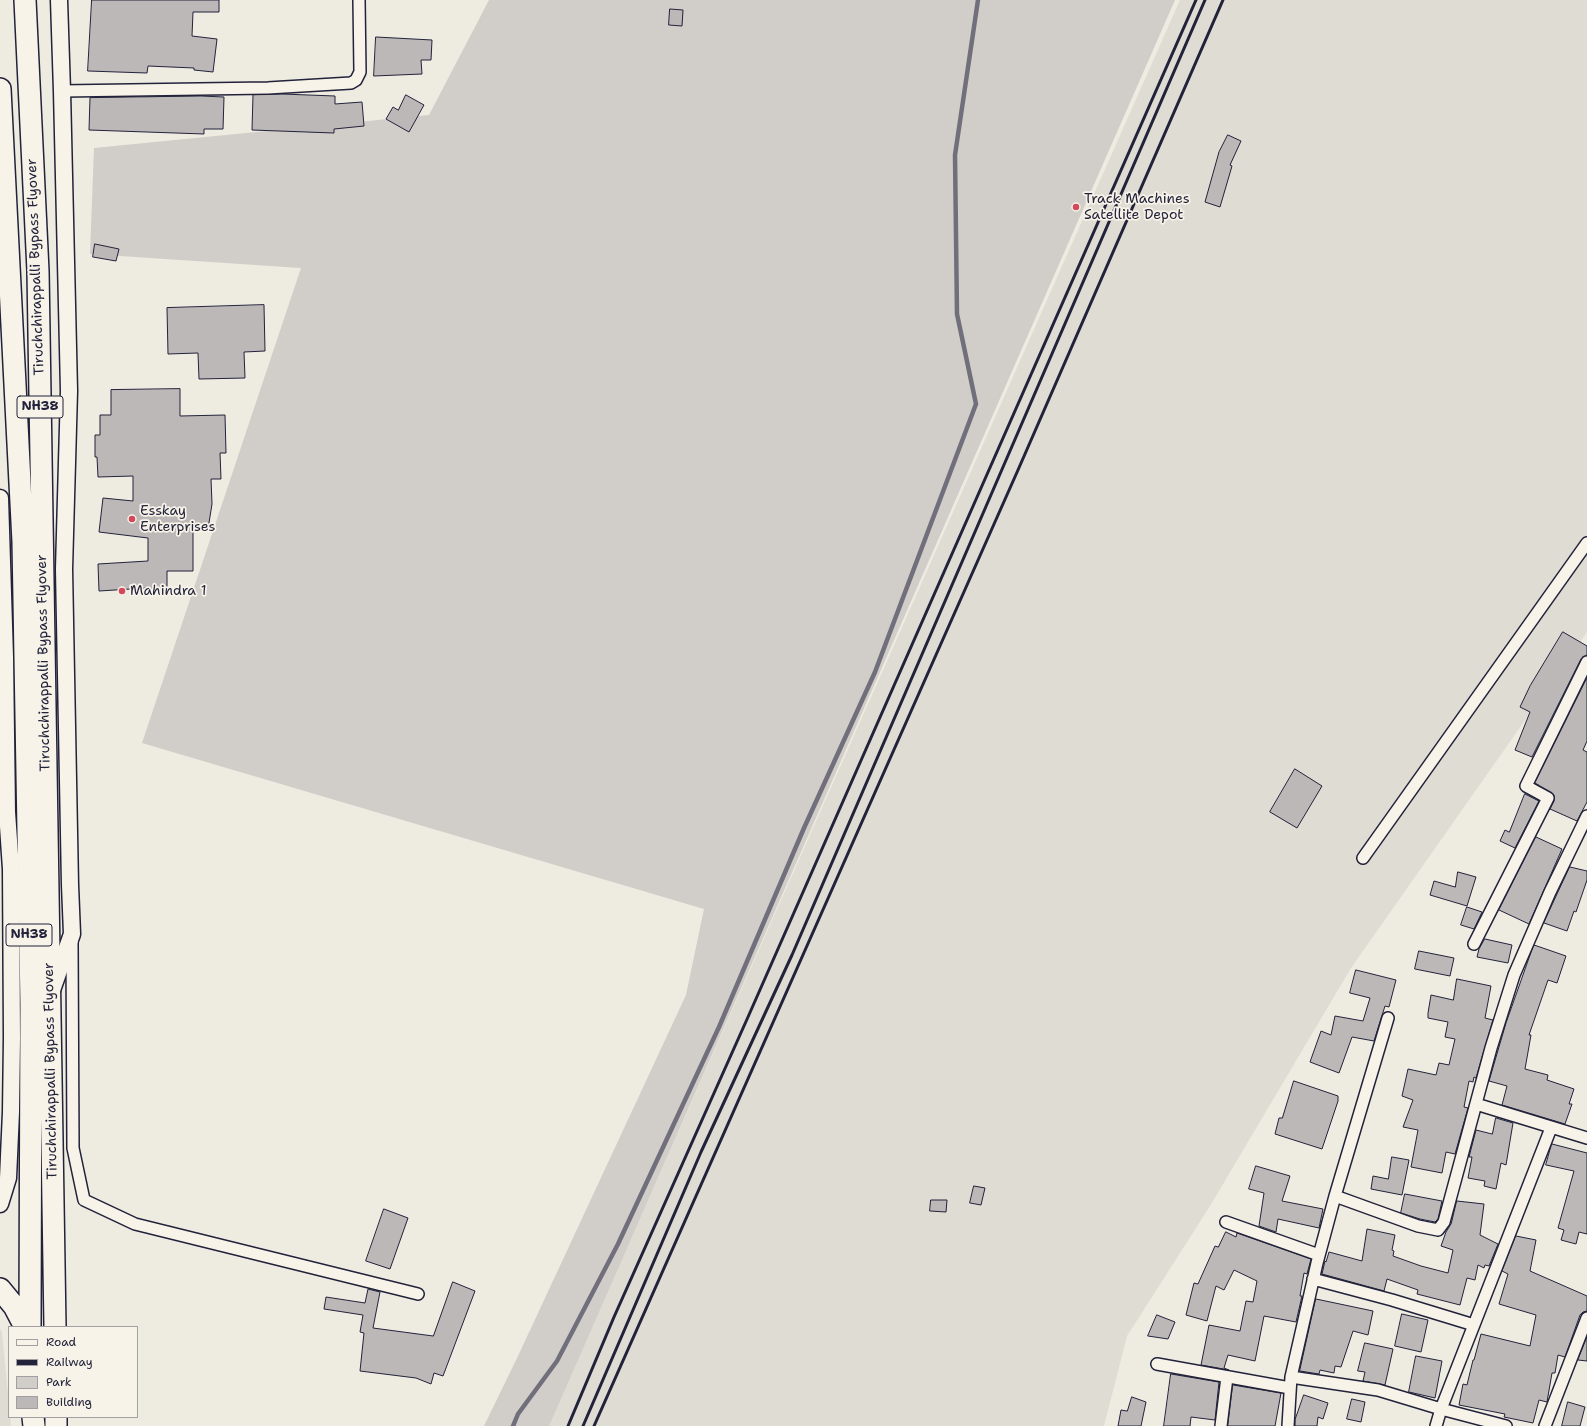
<!DOCTYPE html>
<html>
<head>
<meta charset="utf-8">
<style>
  body { margin:0 }
  #map { position:relative; width:1587px; height:1426px; overflow:hidden; background:#eeebe1; font-family:"Shantell Sans",sans-serif }
  canvas { display:block }
  .legend { position:absolute; left:8px; top:1326px; width:130px; height:92px; box-sizing:border-box; background:#f7f3e8; border:1px solid #a29fa3; margin:0; padding:5px 7px; list-style:none; font-size:12px; color:#22223b }
  .legend li { display:flex; align-items:center; gap:8px; height:20px }
  .legend b { width:20px; border:1px solid #a29fa3 }
</style>
</head>
<body>
<div id="map">
<canvas width="1587" height="1426"></canvas>
<ul class="legend">
<li><b style="height:5px;background:#f7f3e8"></b>Road</li>
<li><b style="height:5px;background:#22223b"></b>Railway</li>
<li><b style="height:11px;background:#d1cdc9"></b>Park</li>
<li><b style="height:11px;background:#bbb8b7"></b>Building</li>
</ul>
</div>
<script>
const context = document.querySelector('canvas').getContext('2d');
context.lineJoin = 'round';
function fill(path, color) { context.fillStyle = color; context.fill(path, 'evenodd'); }
function stroke(path, color, width, dash) { context.strokeStyle = color; context.lineWidth = width; context.lineCap = dash ? 'butt' : 'round'; context.setLineDash(dash || []); context.stroke(path); }
function write(font, color, halo, rows, align = 'center') {
  context.font = font + ' "Shantell Sans",sans-serif'; context.lineWidth = 3.5; context.setLineDash([]); context.textBaseline = 'middle'; context.strokeStyle = halo; context.fillStyle = color; for (const [text, x, y, turn = 0] of rows) {
    context.save(); context.translate(x, y); context.rotate((+turn || 0) * Math.PI / 180); context.textAlign = isNaN(turn) ? turn : align; if (halo) context.strokeText(text, 0, 0); context.fillText(text, 0, 0); context.restore();
  }
}
fill(new Path2D(`
  M 1180,0 L 1587,0 L 1587,632 L 1351,968 L 1210,1206 L 1127,1336 L 1104,1426 L 548,1426 Z
  M 0,1329 L 2,1332 L 11,1426 L 0,1426 Z`), '#dfdcd4');
fill(new Path2D(`
  M 489,0 L 1175,0 L 549,1426 L 484,1426 L 518,1356 L 686,995 L 704,909 L 142,743 L 301,268 L 90,254 L 94,148 L 429,115 Z`), '#d1cdc9');
stroke(new Path2D(`
  M 513,1426 L 518,1414 L 557,1361 L 618,1244 L 719,1027 L 804,828 L 875,672 L 976,404 L 957,314 L 955,155 L 978,0`), '#716f7b', 4.5);
const building = new Path2D(`
  M 92,0 L 219,0 L 219,12 L 193,12 L 192,36 L 217,39 L 213,72 L 194,70 L 194,68 L 148,66 L 147,73 L 88,71 Z
  M 670,9 L 683,10 L 682,26 L 669,25 Z
  M 376,37 L 432,40 L 431,60 L 421,60 L 422,74 L 374,76 Z
  M 282,94 L 335,96 L 335,104 L 362,102 L 364,126 L 334,129 L 334,133 L 252,130 L 253,95 Z
  M 406,95 L 424,105 L 409,132 L 386,119 L 393,107 L 398,110 Z
  M 201,96 L 224,97 L 223,129 L 204,129 L 204,134 L 89,130 L 90,98 Z
  M 1228,135 L 1241,141 L 1230,165 L 1232,166 L 1220,207 L 1205,202 L 1219,152 Z
  M 95,244 L 119,249 L 116,261 L 93,257 Z
  M 264,305 L 265,351 L 244,352 L 245,378 L 199,379 L 198,353 L 168,354 L 167,308 Z
  M 180,389 L 180,416 L 225,415 L 226,453 L 220,453 L 221,479 L 211,479 L 212,504 L 208,529 L 193,527 L 193,571 L 167,571 L 167,590 L 147,589 L 147,588 L 99,591 L 98,564 L 148,561 L 148,538 L 99,532 L 103,498 L 133,501 L 133,476 L 98,477 L 97,457 L 95,457 L 95,435 L 100,435 L 100,415 L 111,415 L 111,390 Z
  M 1563,632 L 1587,646 L 1587,655 L 1581,659 L 1532,757 L 1515,750 L 1530,712 L 1520,707 L 1530,686 Z
  M 1587,678 L 1587,741 L 1583,750 L 1587,752 L 1587,802 L 1577,821 L 1550,809 L 1554,801 L 1554,795 L 1535,783 Z
  M 1295,769 L 1322,786 L 1297,828 L 1270,812 Z
  M 1525,794 L 1539,801 L 1515,848 L 1500,841 L 1505,830 L 1509,832 Z
  M 1536,837 L 1562,849 L 1529,924 L 1499,910 Z
  M 1570,867 L 1587,871 L 1587,880 L 1576,912 L 1574,911 L 1567,931 L 1544,923 Z
  M 1458,872 L 1476,877 L 1467,906 L 1430,895 L 1434,881 L 1455,887 Z
  M 1467,907 L 1482,912 L 1474,929 L 1461,925 Z
  M 1485,939 L 1512,945 L 1508,963 L 1477,957 L 1479,949 Z
  M 1534,945 L 1566,956 L 1557,983 L 1548,980 L 1529,1035 L 1531,1035 L 1525,1069 L 1548,1075 L 1547,1080 L 1574,1089 L 1569,1104 L 1572,1104 L 1565,1124 L 1502,1105 L 1507,1086 L 1489,1081 L 1506,1023 Z
  M 1419,951 L 1454,958 L 1450,976 L 1415,969 Z
  M 1356,970 L 1396,980 L 1389,1007 L 1385,1006 L 1374,1041 L 1352,1037 L 1339,1073 L 1310,1062 L 1321,1031 L 1331,1035 L 1335,1016 L 1363,1021 L 1370,998 L 1350,993 Z
  M 1457,979 L 1491,986 L 1485,1018 L 1493,1020 L 1476,1078 L 1474,1077 L 1473,1082 L 1469,1081 L 1464,1107 L 1468,1108 L 1455,1154 L 1446,1152 L 1442,1173 L 1411,1167 L 1418,1130 L 1403,1127 L 1413,1100 L 1402,1096 L 1408,1069 L 1436,1075 L 1439,1063 L 1449,1065 L 1455,1039 L 1445,1037 L 1448,1022 L 1428,1018 L 1428,1013 L 1431,995 L 1453,1000 Z
  M 1294,1081 L 1338,1096 L 1338,1101 L 1322,1149 L 1275,1134 L 1279,1118 L 1282,1118 Z
  M 1496,1118 L 1513,1123 L 1506,1165 L 1501,1163 L 1496,1189 L 1484,1186 L 1485,1181 L 1468,1178 L 1472,1157 L 1469,1157 L 1476,1130 L 1492,1134 Z
  M 1552,1144 L 1587,1153 L 1587,1234 L 1579,1232 L 1576,1244 L 1561,1240 L 1564,1230 L 1558,1228 L 1574,1171 L 1546,1165 Z
  M 1392,1157 L 1409,1160 L 1402,1195 L 1371,1189 L 1373,1176 L 1388,1179 Z
  M 1256,1166 L 1290,1176 L 1282,1201 L 1323,1209 L 1319,1228 L 1278,1219 L 1276,1232 L 1259,1226 L 1264,1193 L 1249,1189 Z
  M 974,1186 L 985,1188 L 981,1205 L 970,1203 Z
  M 1405,1194 L 1442,1201 L 1438,1219 L 1435,1222 L 1420,1219 L 1401,1213 Z
  M 931,1200 L 947,1200 L 946,1212 L 930,1211 Z
  M 1457,1201 L 1484,1204 L 1480,1235 L 1498,1244 L 1489,1266 L 1485,1265 L 1484,1268 L 1478,1265 L 1475,1280 L 1467,1278 L 1460,1305 L 1417,1294 L 1418,1290 L 1387,1279 L 1384,1291 L 1322,1274 L 1325,1261 L 1326,1262 L 1329,1252 L 1362,1261 L 1367,1229 L 1395,1235 L 1392,1250 L 1394,1251 L 1393,1256 L 1421,1266 L 1448,1273 L 1453,1250 L 1441,1246 L 1446,1232 L 1451,1224 Z
  M 384,1209 L 408,1218 L 390,1269 L 366,1261 Z
  M 1226,1232 L 1236,1237 L 1237,1233 L 1311,1259 L 1307,1274 L 1304,1273 L 1300,1296 L 1302,1296 L 1296,1322 L 1264,1316 L 1255,1361 L 1228,1355 L 1224,1368 L 1229,1370 L 1201,1365 L 1209,1325 L 1240,1331 L 1246,1301 L 1253,1302 L 1257,1281 L 1234,1270 L 1224,1290 L 1216,1286 L 1207,1321 L 1186,1315 L 1194,1283 L 1198,1284 L 1215,1246 L 1218,1247 Z
  M 1516,1236 L 1536,1240 L 1530,1271 L 1587,1296 L 1587,1311 L 1583,1312 L 1580,1315 L 1565,1357 L 1558,1355 L 1555,1373 L 1552,1373 L 1547,1402 L 1539,1400 L 1533,1423 L 1504,1417 L 1505,1414 L 1459,1405 L 1463,1384 L 1467,1385 L 1473,1360 L 1474,1360 L 1481,1334 L 1530,1346 L 1536,1315 L 1499,1304 L 1508,1274 L 1502,1271 Z
  M 453,1282 L 475,1291 L 443,1376 L 434,1373 L 431,1384 L 416,1378 L 360,1371 L 364,1333 L 360,1332 L 363,1315 L 324,1309 L 326,1297 L 365,1303 L 368,1289 L 380,1292 L 373,1328 L 433,1336 Z
  M 1316,1299 L 1373,1311 L 1368,1335 L 1353,1331 L 1341,1367 L 1335,1366 L 1334,1373 L 1320,1370 L 1319,1374 L 1300,1371 Z
  M 1402,1314 L 1428,1320 L 1421,1352 L 1395,1346 Z
  M 1157,1315 L 1175,1322 L 1168,1339 L 1148,1336 Z
  M 1587,1337 L 1587,1361 L 1578,1360 Z
  M 1365,1343 L 1393,1349 L 1385,1385 L 1363,1381 L 1365,1372 L 1358,1371 Z
  M 1416,1356 L 1442,1361 L 1435,1398 L 1409,1392 Z
  M 1171,1374 L 1219,1382 L 1215,1420 L 1191,1417 L 1190,1426 L 1164,1426 Z
  M 1233,1385 L 1281,1393 L 1275,1426 L 1228,1426 Z
  M 1304,1395 L 1328,1403 L 1323,1419 L 1318,1417 L 1317,1426 L 1295,1426 L 1295,1420 Z
  M 1132,1397 L 1146,1402 L 1141,1426 L 1118,1426 L 1121,1410 L 1127,1411 Z
  M 1352,1399 L 1365,1402 L 1361,1422 L 1347,1419 Z
  M 1568,1402 L 1585,1407 L 1580,1426 L 1562,1426 Z`);
fill(building, '#bbb8b7');
stroke(building, '#22223b', 1);
const street = new Path2D(`
  M 62,91 L 268,88 L 351,83 L 356,80 L 360,72 L 359,0
  M 1363,858 L 1587,543
  M 72,942 L 73,1148 L 84,1200 L 135,1224 L 418,1294
  M 1474,944 L 1548,798 L 1526,786 L 1587,662
  M 1476,1104 L 1587,1138
  M 1335,1196 L 1388,1018
  M 1226,1222 L 1319,1255
  M 1313,1279 L 1392,1300 L 1474,1325
  M 1157,1364 L 1290,1388
  M 1291,1377 L 1317,1263 L 1335,1196 L 1418,1226 L 1438,1230 L 1444,1222 L 1491,1048 L 1514,975 L 1550,892 L 1587,816
  M 1221,1426 L 1227,1377
  M 1288,1426 L 1291,1377 L 1378,1390 L 1441,1409 L 1551,1128
  M 1436,1426 L 1441,1409 L 1506,1426
  M 1545,1426 L 1587,1318`);
const secondary = new Path2D(`
  M 0,498 L 5,657 L 7,812 L 11,869 L 12,1038 L 11,1112 L 8,1178 L 0,1204
  M 52,990 L 72,934 L 70,885 L 64,569 L 69,391 L 62,91 L 59,0`);
const highway = new Path2D(`
  M 25,0 L 38,271 L 55,1327
  M 0,89 L 23,542 L 31,1004 L 30,1327
  M 0,1289 L 14,1306 L 25,1327
  M 33,1417 L 34,1426
  M 56,1417 L 56,1426`);
stroke(street, '#22223b', 14);
stroke(secondary, '#22223b', 19);
stroke(highway, '#22223b', 24);
stroke(street, '#f7f3e8', 11);
stroke(secondary, '#f7f3e8', 16);
stroke(highway, '#f7f3e8', 21);
stroke(new Path2D(`
  M 568,1426 L 614,1317 L 748,1017 L 1196,0
  M 583,1426 L 701,1152 L 792,955 L 1205,0
  M 594,1426 L 1018,470 L 1223,0`), '#22223b', 3);
for (const [x, y, r, color] of [
  [1076,207,4,"#d1495b"],
  [132,519,4,"#d1495b"],
  [122,591,4,"#d1495b"]
]) { const dot = new Path2D(); dot.arc(x, y, r, 0, 2 * Math.PI); context.fillStyle = color; context.fill(dot); stroke(dot, '#f7f3e8', 1.5); }
for (const [x, y, w] of [
  [40,407,46],
  [29,935,46]
]) { const box = new Path2D(); box.roundRect(x - w / 2, y - 11, w, 22, 3); context.fillStyle = '#f7f3e8'; context.fill(box); stroke(box, '#22223b', 1); }
write('bold 13px', '#22223b', null, [
  ["NH38",40,407],
  ["NH38",29,935]
]);
write('14px', '#22223b', '#f7f3e8', [
  ["Track Machines",1084,199],
  ["Satellite Depot",1084,215],
  ["Esskay",140,511],
  ["Enterprises",140,527],
  ["Mahindra 1",130,591]
], 'left');
write('14px', '#22223b', '#f7f3e8', [
  ["Tiruchchirappalli Bypass Flyover",36,267,-92],
  ["Tiruchchirappalli Bypass Flyover",44,663,-91],
  ["Tiruchchirappalli Bypass Flyover",51,1071,-91]
]);
</script>
</body>
</html>
